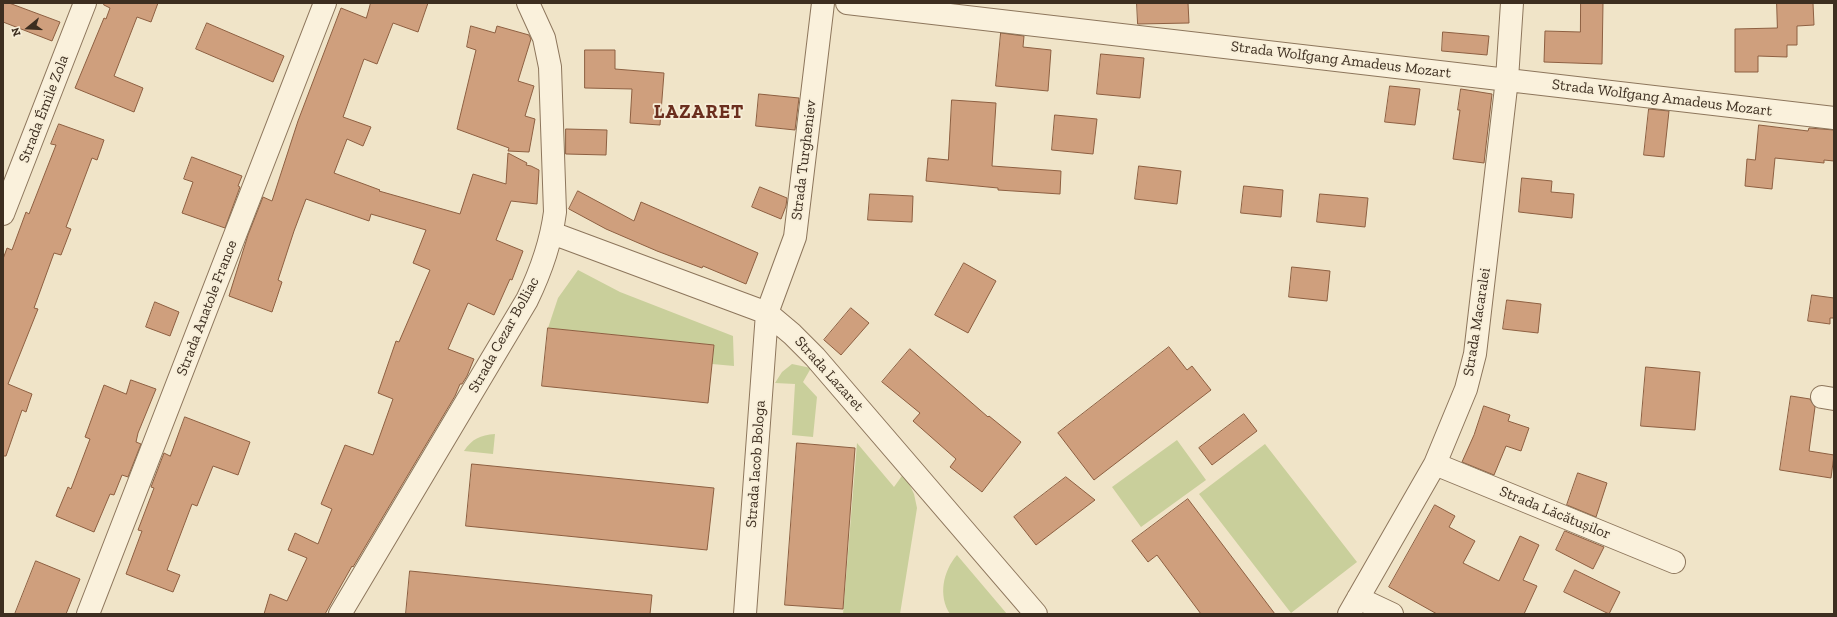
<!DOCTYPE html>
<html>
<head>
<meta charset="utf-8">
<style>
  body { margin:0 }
  #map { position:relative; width:1837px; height:617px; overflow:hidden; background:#f0e4c8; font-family:"Zilla Slab",serif }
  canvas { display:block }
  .frame { position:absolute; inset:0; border:4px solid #3d2e20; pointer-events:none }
  .north { position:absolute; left:8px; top:8px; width:40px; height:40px; -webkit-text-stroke:3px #f7eed8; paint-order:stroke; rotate:252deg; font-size:11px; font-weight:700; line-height:16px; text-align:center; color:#3d2e20 }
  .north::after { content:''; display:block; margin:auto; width:14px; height:18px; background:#3d2e20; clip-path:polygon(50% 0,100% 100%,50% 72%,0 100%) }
</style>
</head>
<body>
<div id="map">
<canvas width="1837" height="617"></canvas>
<div class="frame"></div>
<div class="north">N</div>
</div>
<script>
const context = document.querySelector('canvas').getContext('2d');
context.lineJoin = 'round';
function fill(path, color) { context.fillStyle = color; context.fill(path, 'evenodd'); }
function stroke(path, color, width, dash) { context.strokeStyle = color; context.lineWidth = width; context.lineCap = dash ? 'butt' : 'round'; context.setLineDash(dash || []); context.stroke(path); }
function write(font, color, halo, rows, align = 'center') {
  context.font = font + ' "Zilla Slab",serif'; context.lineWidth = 3.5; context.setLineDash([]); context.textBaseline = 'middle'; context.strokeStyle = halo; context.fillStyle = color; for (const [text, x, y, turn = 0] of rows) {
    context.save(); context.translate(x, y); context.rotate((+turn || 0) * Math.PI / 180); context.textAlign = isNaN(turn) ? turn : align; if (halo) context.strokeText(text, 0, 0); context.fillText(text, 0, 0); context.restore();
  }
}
fill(new Path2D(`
  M 578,270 L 620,292 L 733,336 L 734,366 L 712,364 L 714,345 L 548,328 L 558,298 Z
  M 792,364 L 811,368 L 803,382 L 817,397 L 813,437 L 792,435 L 795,384 L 775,383 L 782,372 Z
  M 495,434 L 493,454 L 464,451 C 472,439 480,435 495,434 Z
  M 1177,440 L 1206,480 L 1141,527 L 1112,487 Z
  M 857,443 L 894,487 L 904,473 L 914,494 L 917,508 L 900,614 L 843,614 Z
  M 1265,444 L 1357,562 L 1291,613 L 1199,494 Z
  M 957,555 L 1007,614 L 950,614 C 938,596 943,571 957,555 Z`), '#c9cf9b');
const building = new Path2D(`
  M 3,3 L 9,3 L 60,22 L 52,41 L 3,22 Z
  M 104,3 L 158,3 L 151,22 L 137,17 L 114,76 L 143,88 L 134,112 L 75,88 L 104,18 L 106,19 L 110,8 L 104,5 Z
  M 371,3 L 428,3 L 418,32 L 393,23 L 377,64 L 364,59 L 343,117 L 371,127 L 363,146 L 347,139 L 334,173 L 380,190 L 379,191 L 460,214 L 473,174 L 506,184 L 508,153 L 527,163 L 526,165 L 531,166 L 539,170 L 537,204 L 511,201 L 496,240 L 523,251 L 512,280 L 510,279 L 494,315 L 468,303 L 448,349 L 474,359 L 467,376 L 462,384 L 460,384 L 455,396 L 353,567 L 352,566 L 325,614 L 264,614 L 270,594 L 287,601 L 307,558 L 288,550 L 295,533 L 318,544 L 332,509 L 321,504 L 345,445 L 373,455 L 393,399 L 378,393 L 396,341 L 399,342 L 430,270 L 413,263 L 426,230 L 371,214 L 369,221 L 306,199 L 294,231 L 278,280 L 282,282 L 272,312 L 229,296 L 248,235 L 263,197 L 272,201 L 298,121 L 341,8 L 366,18 Z
  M 1137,3 L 1188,3 L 1189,23 L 1138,24 Z
  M 1581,3 L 1603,3 L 1602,64 L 1544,62 L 1545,31 L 1580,32 Z
  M 1777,3 L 1813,3 L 1814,25 L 1797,26 L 1797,45 L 1787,45 L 1787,57 L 1758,56 L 1758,72 L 1735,72 L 1735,29 L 1777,28 Z
  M 207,23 L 284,56 L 273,82 L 196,49 Z
  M 471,26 L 495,33 L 497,26 L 529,35 L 531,39 L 518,81 L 534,86 L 525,116 L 535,119 L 529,152 L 508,151 L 509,148 L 457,129 L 476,50 L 467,47 Z
  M 1443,32 L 1489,36 L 1487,55 L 1442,51 Z
  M 1001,33 L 1024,36 L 1023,47 L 1051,50 L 1048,91 L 996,86 Z
  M 585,50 L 615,50 L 615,69 L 664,73 L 660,125 L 630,123 L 632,89 L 585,88 Z
  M 1101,54 L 1144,58 L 1140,98 L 1097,94 Z
  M 1390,86 L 1420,89 L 1415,125 L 1385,122 Z
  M 1461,89 L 1492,94 L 1484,163 L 1453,159 L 1460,110 L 1458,110 Z
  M 759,94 L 799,98 L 795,130 L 756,126 Z
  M 952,100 L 996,103 L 992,166 L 1061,171 L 1060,194 L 998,190 L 998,188 L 926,181 L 928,158 L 948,160 Z
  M 1649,109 L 1669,111 L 1664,157 L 1644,155 Z
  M 1055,115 L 1097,119 L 1093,154 L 1052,150 Z
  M 59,124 L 104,140 L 97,160 L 92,158 L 66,227 L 71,229 L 61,255 L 54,253 L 34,308 L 38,309 L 8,384 L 32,394 L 26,412 L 22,410 L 6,456 L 3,456 L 3,259 L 7,248 L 12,250 L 26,212 L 29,214 L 56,145 L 51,144 Z
  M 1759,125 L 1808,131 L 1809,128 L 1834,130 L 1834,161 L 1824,160 L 1824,163 L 1775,158 L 1772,189 L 1745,186 L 1747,159 L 1755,160 Z
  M 566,129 L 607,130 L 606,155 L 566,154 Z
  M 192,157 L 242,176 L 238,186 L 240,187 L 225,228 L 182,213 L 193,182 L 184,179 Z
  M 1139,166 L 1181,171 L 1177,204 L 1135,199 Z
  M 1522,178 L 1552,181 L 1551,192 L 1574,194 L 1572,218 L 1519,212 Z
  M 1244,186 L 1283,190 L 1281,217 L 1241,213 Z
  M 760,187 L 787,198 L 786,206 L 781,219 L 752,207 Z
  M 578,191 L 634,221 L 641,202 L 758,253 L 746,284 L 703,266 L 702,268 L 657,251 L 606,229 L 569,209 Z
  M 870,194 L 913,196 L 912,222 L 868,220 Z
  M 1320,194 L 1368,198 L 1365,227 L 1317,222 Z
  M 964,263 L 996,281 L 968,333 L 935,315 Z
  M 1292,267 L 1330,271 L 1327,301 L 1289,297 Z
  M 1812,295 L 1834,298 L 1834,318 L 1830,318 L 1830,324 L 1808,321 Z
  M 1507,300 L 1541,304 L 1538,333 L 1503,329 Z
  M 155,302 L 179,312 L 170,336 L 146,327 Z
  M 851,308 L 869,323 L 841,355 L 824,340 Z
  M 548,328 L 714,345 L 708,403 L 542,386 Z
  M 1169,347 L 1187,370 L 1192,366 L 1211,390 L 1094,480 L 1058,433 Z
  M 910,349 L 988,417 L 989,416 L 1021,442 L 982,492 L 950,467 L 956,459 L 913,421 L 920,413 L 882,382 Z
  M 1646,367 L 1700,372 L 1695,430 L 1641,426 Z
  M 131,380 L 156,389 L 138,433 L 136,442 L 141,444 L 128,477 L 122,475 L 114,495 L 110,494 L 94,532 L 56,516 L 68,487 L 71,489 L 90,439 L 85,437 L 104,385 L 126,394 Z
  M 1791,396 L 1810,399 L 1815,407 L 1809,451 L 1834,455 L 1831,478 L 1780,470 Z
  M 1484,406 L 1510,415 L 1508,421 L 1529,428 L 1521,451 L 1506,446 L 1494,475 L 1462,462 L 1474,435 Z
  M 1244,414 L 1257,431 L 1212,465 L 1199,448 Z
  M 185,417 L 250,442 L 238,475 L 213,466 L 197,506 L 192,504 L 167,570 L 180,575 L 173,592 L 126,574 L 142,531 L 138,530 L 154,488 L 151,487 L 164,453 L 170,456 Z
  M 797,443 L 855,448 L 843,609 L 785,605 Z
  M 472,464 L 714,488 L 707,550 L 466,526 Z
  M 1578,473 L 1607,483 L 1596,517 L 1567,505 Z
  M 1066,477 L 1095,500 L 1036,545 L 1014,517 Z
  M 1188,499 L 1275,614 L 1201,614 L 1157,555 L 1148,562 L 1132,541 Z
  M 1435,505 L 1455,516 L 1449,527 L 1475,541 L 1463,563 L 1499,581 L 1520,536 L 1539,545 L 1523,580 L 1537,586 L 1524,614 L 1437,614 L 1389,587 Z
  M 1565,531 L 1604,547 L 1593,569 L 1556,550 Z
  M 36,561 L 80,579 L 66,614 L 15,614 Z
  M 1575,570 L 1620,592 L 1609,614 L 1564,592 Z
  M 410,571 L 652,595 L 650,614 L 406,614 Z`);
fill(building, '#cf9f7d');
stroke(building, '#8d5f41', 1);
const minor = new Path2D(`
  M 847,3 L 1834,118
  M 3,214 L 85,3
  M 552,233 L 767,313 L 792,334 L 815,357 L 1036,614
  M 1822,397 L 1834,399
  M 1435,464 L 1674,562
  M 1358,598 L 1392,614
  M 88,614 L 325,3
  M 340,614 L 527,300 C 541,271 551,243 555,212 L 550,67 L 544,38 L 528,3
  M 745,614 L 767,313 L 795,237 L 823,3
  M 1349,614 L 1435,464 L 1466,389 L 1475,354 L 1507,79 L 1512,3`);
stroke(minor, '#8d765c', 24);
stroke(minor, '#faf1dc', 22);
write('15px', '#3d2e20', '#f7eed8', [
  ["Strada Wolfgang Amadeus Mozart",1341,60,7],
  ["Strada Wolfgang Amadeus Mozart",1662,98,7],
  ["Strada Émile Zola",44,109,-69],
  ["Strada Turgheniev",804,160,-83],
  ["Strada Anatole France",207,308,-69],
  ["Strada Macaralei",1477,322,-81],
  ["Strada Cezar Bolliac",504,335,-61],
  ["Strada Lazaret",829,374,48],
  ["Strada Iacob Bologa",756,464,-86],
  ["Strada Lăcătușilor",1555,513,22]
]);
context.letterSpacing = '1px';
write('bold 19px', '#6b2e1e', '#f7eed8', [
  ["LAZARET",699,113]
]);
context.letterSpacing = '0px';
</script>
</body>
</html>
